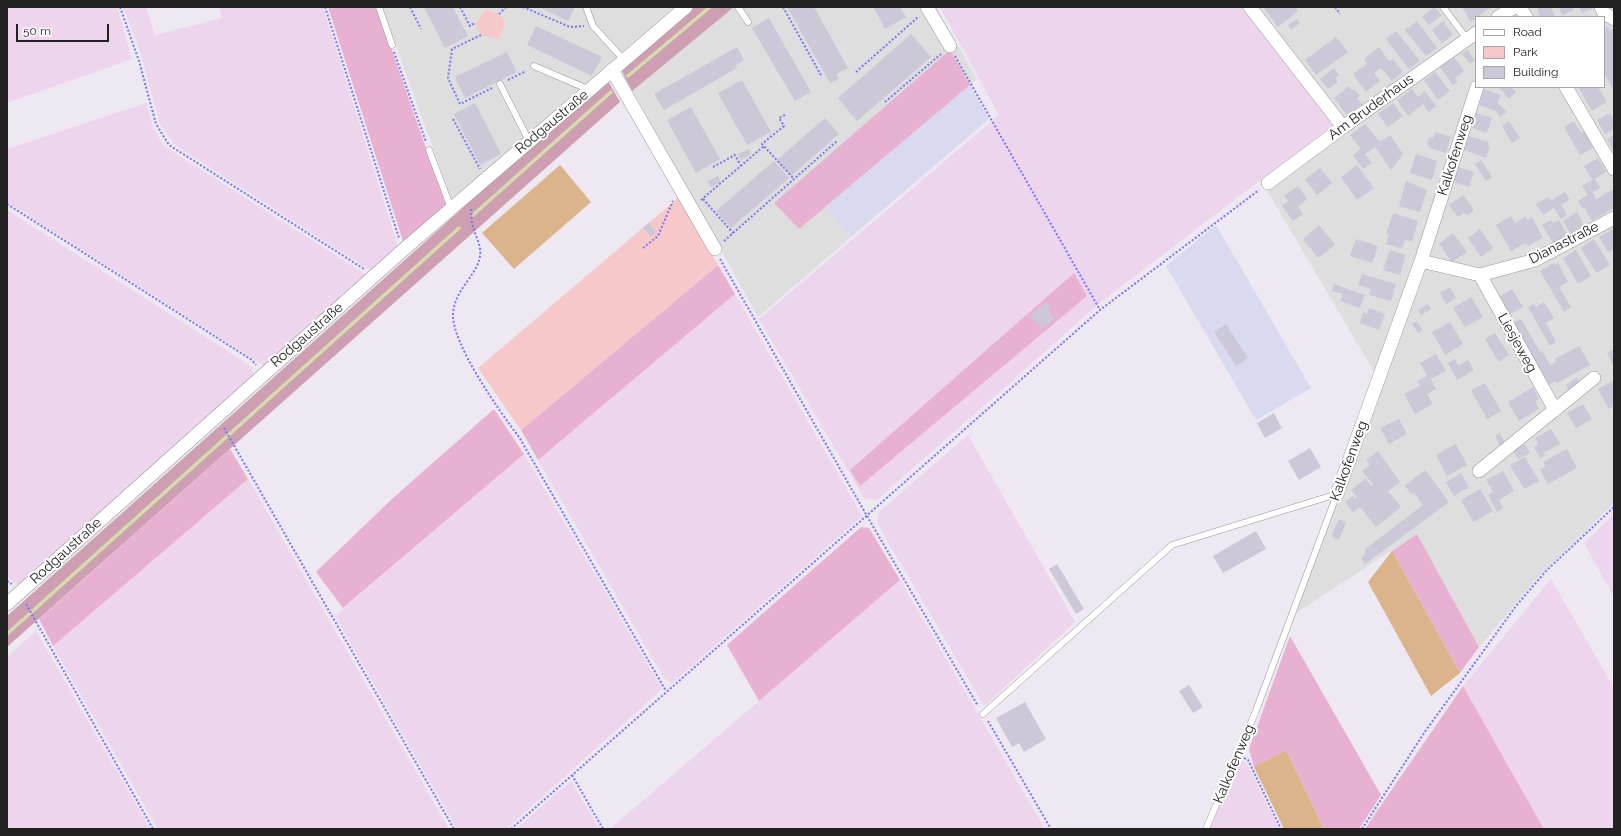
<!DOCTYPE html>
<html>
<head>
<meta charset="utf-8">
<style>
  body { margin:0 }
  #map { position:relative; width:1621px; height:836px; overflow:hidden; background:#ede8f1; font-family:Raleway,sans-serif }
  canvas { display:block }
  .frame { position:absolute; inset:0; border:8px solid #212121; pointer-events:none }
  .legend { position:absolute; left:1475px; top:16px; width:130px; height:72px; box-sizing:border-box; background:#fff; border:1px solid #a6a6a6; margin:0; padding:5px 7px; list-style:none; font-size:12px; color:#212121 }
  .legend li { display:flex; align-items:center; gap:8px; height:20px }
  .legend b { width:20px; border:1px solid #a6a6a6 }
  .scale { position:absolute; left:16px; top:24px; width:93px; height:18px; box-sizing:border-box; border:2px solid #212121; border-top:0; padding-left:5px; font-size:12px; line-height:14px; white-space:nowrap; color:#212121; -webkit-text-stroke:3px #fff; paint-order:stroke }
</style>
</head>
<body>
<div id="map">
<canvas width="1621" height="836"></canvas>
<div class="frame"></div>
<ul class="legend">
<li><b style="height:5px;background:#fff"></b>Road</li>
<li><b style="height:11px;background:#f7c8c9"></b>Park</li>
<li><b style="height:11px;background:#cdc8d7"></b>Building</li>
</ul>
<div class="scale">50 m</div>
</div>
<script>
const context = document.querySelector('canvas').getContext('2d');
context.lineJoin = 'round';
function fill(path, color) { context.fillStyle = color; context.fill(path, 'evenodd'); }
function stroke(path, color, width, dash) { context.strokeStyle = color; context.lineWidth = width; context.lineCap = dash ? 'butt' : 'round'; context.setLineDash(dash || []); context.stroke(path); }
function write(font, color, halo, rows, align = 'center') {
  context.font = font + ' Raleway,sans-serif'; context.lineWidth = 4; context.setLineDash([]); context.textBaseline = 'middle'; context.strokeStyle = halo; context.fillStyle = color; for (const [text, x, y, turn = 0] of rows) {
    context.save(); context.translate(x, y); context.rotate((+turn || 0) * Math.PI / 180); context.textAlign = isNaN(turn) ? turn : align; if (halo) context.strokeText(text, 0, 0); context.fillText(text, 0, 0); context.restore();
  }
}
fill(new Path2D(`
  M 382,7 L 936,7 L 977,79 L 825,206 L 851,237 L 758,317 L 621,69 L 452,201 Z
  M 1245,7 L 1614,7 L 1614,503 L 1540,575 L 1479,647 L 1417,534 L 1296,613 L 1376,375 L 1262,182 L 1335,124 ZM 1476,17 L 1604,17 L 1604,87 L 1476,87 Z`), '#dededf');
fill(new Path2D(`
  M 970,85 L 989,119 L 851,237 L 825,207 Z
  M 1216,225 L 1311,388 L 1256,420 L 1166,266 Z`), '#d9daf0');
fill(new Path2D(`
  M 7,7 L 117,7 L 132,59 L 7,103 Z
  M 123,7 L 146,7 L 155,35 L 222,18 L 219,7 L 323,7 L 399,250 L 374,273 L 175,145 L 160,124 L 140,51 Z
  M 940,7 L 1241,7 L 1333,125 L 1102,301 L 877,500 L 864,498 L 759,319 L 999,115 Z
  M 146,103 L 153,127 L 164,146 L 368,276 L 265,366 L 7,202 L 7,149 Z
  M 7,210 L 251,366 L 254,376 L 21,587 L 7,577 Z
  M 735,294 L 862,516 L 672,683 L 664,678 L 538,460 Z
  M 968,435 L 1075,622 L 984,706 L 877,523 L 879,512 Z
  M 524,454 L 662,689 L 506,829 L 457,829 L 335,616 Z
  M 248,479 L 449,829 L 158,829 L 53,646 Z
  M 1614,514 L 1614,597 L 1584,543 Z
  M 1551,579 L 1614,688 L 1614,829 L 1544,829 L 1463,686 Z
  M 900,580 L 1045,829 L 610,829 L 759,701 Z
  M 36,631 L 150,829 L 10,829 L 7,823 L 7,657 Z
  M 1239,758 L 1247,764 L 1279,829 L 1208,829 Z
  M 571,781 L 599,829 L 516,829 Z`), '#edd5ee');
fill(new Path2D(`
  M 328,7 L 377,7 L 446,206 L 404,244 Z
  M 950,50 L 970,85 L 799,229 L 774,203 Z
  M 718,265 L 735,294 L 538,460 L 521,430 Z
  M 1074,273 L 1087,296 L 860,486 L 850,470 Z
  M 494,409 L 524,454 L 343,608 L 316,572 L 393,498 Z
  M 230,449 L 248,479 L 53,646 L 39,619 Z
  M 861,527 L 869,528 L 900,580 L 759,701 L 727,645 Z
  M 1417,534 L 1479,647 L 1460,673 L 1392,551 Z
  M 1290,636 L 1381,795 L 1359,829 L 1324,829 L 1286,750 L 1254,767 L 1249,749 Z
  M 1463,686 L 1544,829 L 1365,829 L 1375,814 Z`), '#e8b1d1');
fill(new Path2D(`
  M 694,7 L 734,7 L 632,91 L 621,69 Z
  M 607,79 L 620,102 L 7,647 L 7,616 Z`), '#ce9fb2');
fill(new Path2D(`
  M 486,10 L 499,14 L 505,23 L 499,39 L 481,35 L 475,23 Z
  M 678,198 L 718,265 L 521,430 L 478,368 Z`), '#f7c8c9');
fill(new Path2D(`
  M 560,165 L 591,202 L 514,269 L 482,233 Z
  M 1392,551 L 1460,673 L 1431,696 L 1368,582 Z
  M 1286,750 L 1324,829 L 1284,829 L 1254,767 Z`), '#dbb48b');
stroke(new Path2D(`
  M 628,76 L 710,7
  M 473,215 L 611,92
  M 7,634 L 459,228`), '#d6dcab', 3.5);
fill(new Path2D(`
  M 424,7 L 453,7 L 468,36 L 445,48 Z
  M 539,7 L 575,7 L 568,21 Z
  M 787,7 L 814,7 L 848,68 L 836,74 L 839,79 L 830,83 Z
  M 873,7 L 900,7 L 906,17 L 885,29 Z
  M 1265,7 L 1295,7 L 1298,11 L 1278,27 L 1264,8 Z
  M 1434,7 L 1442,15 L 1429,25 L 1422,17 Z
  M 1462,7 L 1491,7 L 1471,22 Z
  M 1537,7 L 1551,7 L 1555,17 L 1540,17 Z
  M 1559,7 L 1573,7 L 1574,10 L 1562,15 Z
  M 1579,7 L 1597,7 L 1582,13 Z
  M 769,18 L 811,92 L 795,101 L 752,28 Z
  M 1297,19 L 1300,23 L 1291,30 L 1288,25 Z
  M 1417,21 L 1437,48 L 1426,56 L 1405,30 Z
  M 1443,21 L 1453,35 L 1442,43 L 1432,30 Z
  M 536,26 L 602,57 L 592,76 L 527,45 Z
  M 1608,26 L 1610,31 L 1613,29 L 1614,32 L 1614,91 L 1604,73 L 1604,28 Z
  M 1396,31 L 1420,61 L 1409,69 L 1386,39 Z
  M 911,34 L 931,57 L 857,121 L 838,98 Z
  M 1336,37 L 1348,52 L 1316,75 L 1305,60 Z
  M 737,47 L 744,60 L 735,66 L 737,68 L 664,110 L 654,94 Z
  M 1379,47 L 1389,61 L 1393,59 L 1403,72 L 1392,81 L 1381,68 L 1374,73 L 1380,81 L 1366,92 L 1353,74 L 1367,64 L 1364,59 Z
  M 1467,50 L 1475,60 L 1470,64 L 1462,54 Z
  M 507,52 L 517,72 L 465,98 L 455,77 Z
  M 1454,57 L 1464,71 L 1455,78 L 1458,82 L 1453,85 L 1440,67 Z
  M 1334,68 L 1339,75 L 1335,78 L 1338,82 L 1328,89 L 1320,79 Z
  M 1435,72 L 1450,91 L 1438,100 L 1424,80 Z
  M 742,80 L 771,132 L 747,145 L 718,93 Z
  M 1349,86 L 1352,90 L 1354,89 L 1360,96 L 1357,98 L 1362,104 L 1347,115 L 1334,98 Z
  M 1495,87 L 1511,87 L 1516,92 L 1509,99 L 1500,89 Z
  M 1578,87 L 1598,87 L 1607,102 L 1592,111 Z
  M 1412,89 L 1418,97 L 1425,91 L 1436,106 L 1429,112 L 1423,104 L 1408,116 L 1397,100 Z
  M 1484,89 L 1501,95 L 1497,102 L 1507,112 L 1500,117 L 1496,111 L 1479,105 Z
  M 475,103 L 501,154 L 480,165 L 454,114 Z
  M 1393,103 L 1403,116 L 1388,127 L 1378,114 Z
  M 691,107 L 720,159 L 696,173 L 667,120 Z
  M 1476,113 L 1492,118 L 1487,133 L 1472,128 Z
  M 1610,113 L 1614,120 L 1614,129 L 1605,134 L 1597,120 Z
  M 825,118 L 839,134 L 791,176 L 777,160 Z
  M 1509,121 L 1520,138 L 1512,143 L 1502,126 Z
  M 1574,121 L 1581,133 L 1584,131 L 1593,148 L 1580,155 L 1564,127 Z
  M 1365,124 L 1380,142 L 1390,135 L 1403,154 L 1391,170 L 1375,147 L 1365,154 L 1372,163 L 1363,169 L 1353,155 L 1361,149 L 1350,135 Z
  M 1435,132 L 1451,137 L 1446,153 L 1430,148 L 1427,143 L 1429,137 L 1433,138 Z
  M 1614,135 L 1614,151 L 1607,139 Z
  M 1469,136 L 1489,142 L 1488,145 L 1490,146 L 1486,158 L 1464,150 Z
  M 748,149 L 751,154 L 741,160 L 738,154 Z
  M 1416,154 L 1437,161 L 1432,180 L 1410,173 Z
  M 1598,158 L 1606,172 L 1595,179 L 1600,188 L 1593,192 L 1596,199 L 1614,189 L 1614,208 L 1592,221 L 1584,207 L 1582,208 L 1578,201 L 1588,195 L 1582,186 L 1592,180 L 1584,166 Z
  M 1481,160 L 1492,177 L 1486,181 L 1475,164 Z
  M 774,161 L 789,178 L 731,228 L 716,211 Z
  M 1357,165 L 1374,188 L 1357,200 L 1341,177 Z
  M 1458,167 L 1474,172 L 1469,187 L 1454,182 Z
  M 1320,168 L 1332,183 L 1317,195 L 1305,179 Z
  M 718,176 L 721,182 L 711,187 L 708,181 Z
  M 1406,181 L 1427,190 L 1420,212 L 1399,206 Z
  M 1298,186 L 1307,199 L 1298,207 L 1303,214 L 1293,221 L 1282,206 L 1288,201 L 1284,196 Z
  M 1565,192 L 1570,200 L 1561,205 L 1567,215 L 1561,219 L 1554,208 L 1543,215 L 1536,204 L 1548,197 L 1550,201 Z
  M 1463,195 L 1474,210 L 1467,215 L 1464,213 L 1458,217 L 1449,205 Z
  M 1577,212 L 1584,225 L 1570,233 L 1563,221 Z
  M 1393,213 L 1418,221 L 1412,242 L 1405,240 L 1402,249 L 1386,244 L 1389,234 L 1386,234 Z
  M 1511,216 L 1515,223 L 1526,216 L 1528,220 L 1532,217 L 1543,238 L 1528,246 L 1526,243 L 1511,251 L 1496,225 Z
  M 1551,220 L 1553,223 L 1559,220 L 1567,234 L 1553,243 L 1542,225 Z
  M 649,223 L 656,232 L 651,237 L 643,228 Z
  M 1319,225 L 1335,245 L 1318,258 L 1303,239 Z
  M 1614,228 L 1614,249 L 1608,252 L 1599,237 Z
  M 1480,229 L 1493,248 L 1481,257 L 1468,238 Z
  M 1453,233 L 1467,252 L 1452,262 L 1439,244 Z
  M 1356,239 L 1378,246 L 1372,263 L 1350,256 Z
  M 1594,239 L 1610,265 L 1596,273 L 1581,248 Z
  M 1390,250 L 1406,255 L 1400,275 L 1383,270 Z
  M 1576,250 L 1591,276 L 1578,284 L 1563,258 Z
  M 1554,263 L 1555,265 L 1558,263 L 1568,282 L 1559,287 L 1571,307 L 1564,312 L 1540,271 Z
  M 1362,274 L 1396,284 L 1391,301 L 1369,295 L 1371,289 L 1358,285 Z
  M 1334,284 L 1365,295 L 1360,308 L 1340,301 L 1343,294 L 1332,291 Z
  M 1450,287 L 1456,298 L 1446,304 L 1440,293 Z
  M 1512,289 L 1523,307 L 1507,316 L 1497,298 Z
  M 1471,297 L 1483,317 L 1465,327 L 1453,308 Z
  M 1046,302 L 1051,307 L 1048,310 L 1055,318 L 1042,329 L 1030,316 Z
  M 1544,302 L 1554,318 L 1546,323 L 1556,342 L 1550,346 L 1528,307 L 1534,304 L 1536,307 Z
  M 1428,304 L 1431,309 L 1421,315 L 1418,310 Z
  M 1369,308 L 1385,314 L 1379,330 L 1360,323 L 1363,312 L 1367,314 Z
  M 1521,319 L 1540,352 L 1542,351 L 1550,365 L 1556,362 L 1555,359 L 1579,346 L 1590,365 L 1557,383 L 1556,381 L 1547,386 L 1511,324 Z
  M 1417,321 L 1423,330 L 1418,333 L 1412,324 Z
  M 1450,322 L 1463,344 L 1445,355 L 1432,332 Z
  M 1226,324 L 1248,358 L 1236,366 L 1214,332 Z
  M 1495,333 L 1509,355 L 1499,362 L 1485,339 Z
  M 1614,349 L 1614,367 L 1607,353 Z
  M 1436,354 L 1446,371 L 1431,379 L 1436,389 L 1427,394 L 1433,404 L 1415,414 L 1404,394 L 1420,386 L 1417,381 L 1427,376 L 1420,363 Z
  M 1455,359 L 1458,366 L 1468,360 L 1474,370 L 1457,380 L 1448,363 Z
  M 1577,377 L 1580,383 L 1570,391 L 1566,385 Z
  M 1614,380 L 1614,406 L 1609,409 L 1598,389 Z
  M 1485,383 L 1501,411 L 1487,419 L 1471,390 Z
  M 1533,387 L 1539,399 L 1535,401 L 1539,409 L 1519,421 L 1508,402 Z
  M 1583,404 L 1592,419 L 1576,428 L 1567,413 Z
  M 1274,413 L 1282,428 L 1265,438 L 1257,423 Z
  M 1399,419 L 1407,434 L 1389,444 L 1380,428 Z
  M 1551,429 L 1560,444 L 1543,453 L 1545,456 L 1540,458 L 1534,447 L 1538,444 L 1535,438 Z
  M 1500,433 L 1505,443 L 1500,446 L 1495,436 Z
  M 1456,444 L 1467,465 L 1447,476 L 1436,455 Z
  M 1525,444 L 1530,453 L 1518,459 L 1513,451 Z
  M 1310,448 L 1321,467 L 1299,480 L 1288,461 Z
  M 1567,449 L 1577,468 L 1548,484 L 1540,470 L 1546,466 L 1543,462 Z
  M 1378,451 L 1400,482 L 1388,491 L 1401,507 L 1376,527 L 1360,507 L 1353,512 L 1345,502 L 1353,496 L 1355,499 L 1357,497 L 1351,490 L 1366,478 L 1371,486 L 1373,484 L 1362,471 L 1370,465 L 1366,460 Z
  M 1525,457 L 1539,481 L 1524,489 L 1510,465 Z
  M 1425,470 L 1449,502 L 1365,564 L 1361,558 L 1365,554 L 1365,549 L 1423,505 L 1414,493 L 1412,495 L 1405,486 Z
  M 1503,471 L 1514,491 L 1499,500 L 1503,508 L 1497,512 L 1488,495 L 1493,492 L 1486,480 Z
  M 1461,473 L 1469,487 L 1454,496 L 1446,482 Z
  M 1480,489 L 1493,511 L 1473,522 L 1461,500 Z
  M 1339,519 L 1346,522 L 1339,540 L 1331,536 Z
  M 1256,531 L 1266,549 L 1223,573 L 1213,556 Z
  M 1057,564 L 1084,609 L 1076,614 L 1049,569 Z
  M 1189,685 L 1203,707 L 1193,713 L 1179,691 Z
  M 1025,702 L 1046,739 L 1024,752 L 1019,743 L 1012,747 L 996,718 Z`), '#cdc8d7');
const service = new Path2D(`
  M 379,7 L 392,45
  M 586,7 L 593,26 L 624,60
  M 738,7 L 748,22
  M 1443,7 L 1467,39
  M 534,66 L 590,90
  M 500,84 L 529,141
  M 429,150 L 451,208
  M 983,714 L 1172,545 L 1337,494
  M 1206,829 L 1255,713 L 1337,494`);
const minor = new Path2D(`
  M 927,7 L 950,46
  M 1250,7 L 1343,127
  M 1520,7 L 1526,17
  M 1601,7 L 1604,13 L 1614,19
  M 1498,17 L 1515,7
  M 612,70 L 715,249
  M 1566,87 L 1614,169
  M 1268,183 L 1343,127 L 1476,33
  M 1421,261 L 1480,275 L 1535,260 L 1614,218
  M 1480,275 L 1555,410
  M 1479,471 L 1594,378
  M 1337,494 L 1421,261 L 1477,87
  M 7,604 L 403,250 L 686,7`);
stroke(service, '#989898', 7);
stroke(minor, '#989898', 14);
stroke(new Path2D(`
  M 120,7 L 139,61 L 156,124 L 169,145 L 364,269
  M 325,7 L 399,238
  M 410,7 L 421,29
  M 460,7 L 470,26 L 475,23
  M 523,7 L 570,27 L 584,26
  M 783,7 L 822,77
  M 1335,7 L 1340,14
  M 499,14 L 506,7
  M 481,35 L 452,49 L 448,78 L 460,104 L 492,88
  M 394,52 L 426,142
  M 955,56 L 1100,310
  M 856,72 L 918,17
  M 508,80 L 526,71
  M 885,102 L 941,54
  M 785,115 L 779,118 L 784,126 L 762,144 L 794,179
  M 453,119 L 480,169
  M 713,167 L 735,155 L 741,166
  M 703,199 L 733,233
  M 701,200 L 764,146
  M 7,204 L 252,360 L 256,365
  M 471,209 C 472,215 471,221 473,227 C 475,235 482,247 480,256 C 477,276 455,289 453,313 C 451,343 500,412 519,437 L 666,691
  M 724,241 L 837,141
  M 643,248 L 658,236 L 673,201
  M 720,259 L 867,516 L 978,706
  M 224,428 L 454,829
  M 7,581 L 12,584
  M 26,604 L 153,829
  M 988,721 L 1051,829
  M 1244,758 L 1248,760 L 1281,829
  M 572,775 L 603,829
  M 511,829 L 1100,310 L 1259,190
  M 1362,829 L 1424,733 L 1516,606 L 1546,571 L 1614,507`), '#7777f3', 2, [2, 2]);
stroke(service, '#fff', 6);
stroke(minor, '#fff', 13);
write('14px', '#212121', '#fff', [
  ["Am Bruderhaus",1371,107,-36],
  ["Rodgaustraße",552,122,-40],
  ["Kalkofenweg",1455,155,-72],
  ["Dianastraße",1564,243,-27],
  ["Rodgaustraße",307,335,-41],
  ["Liesjeweg",1517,343,61],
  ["Kalkofenweg",1349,461,-70],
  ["Rodgaustraße",66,551,-42],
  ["Kalkofenweg",1234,764,-67]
]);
</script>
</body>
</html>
